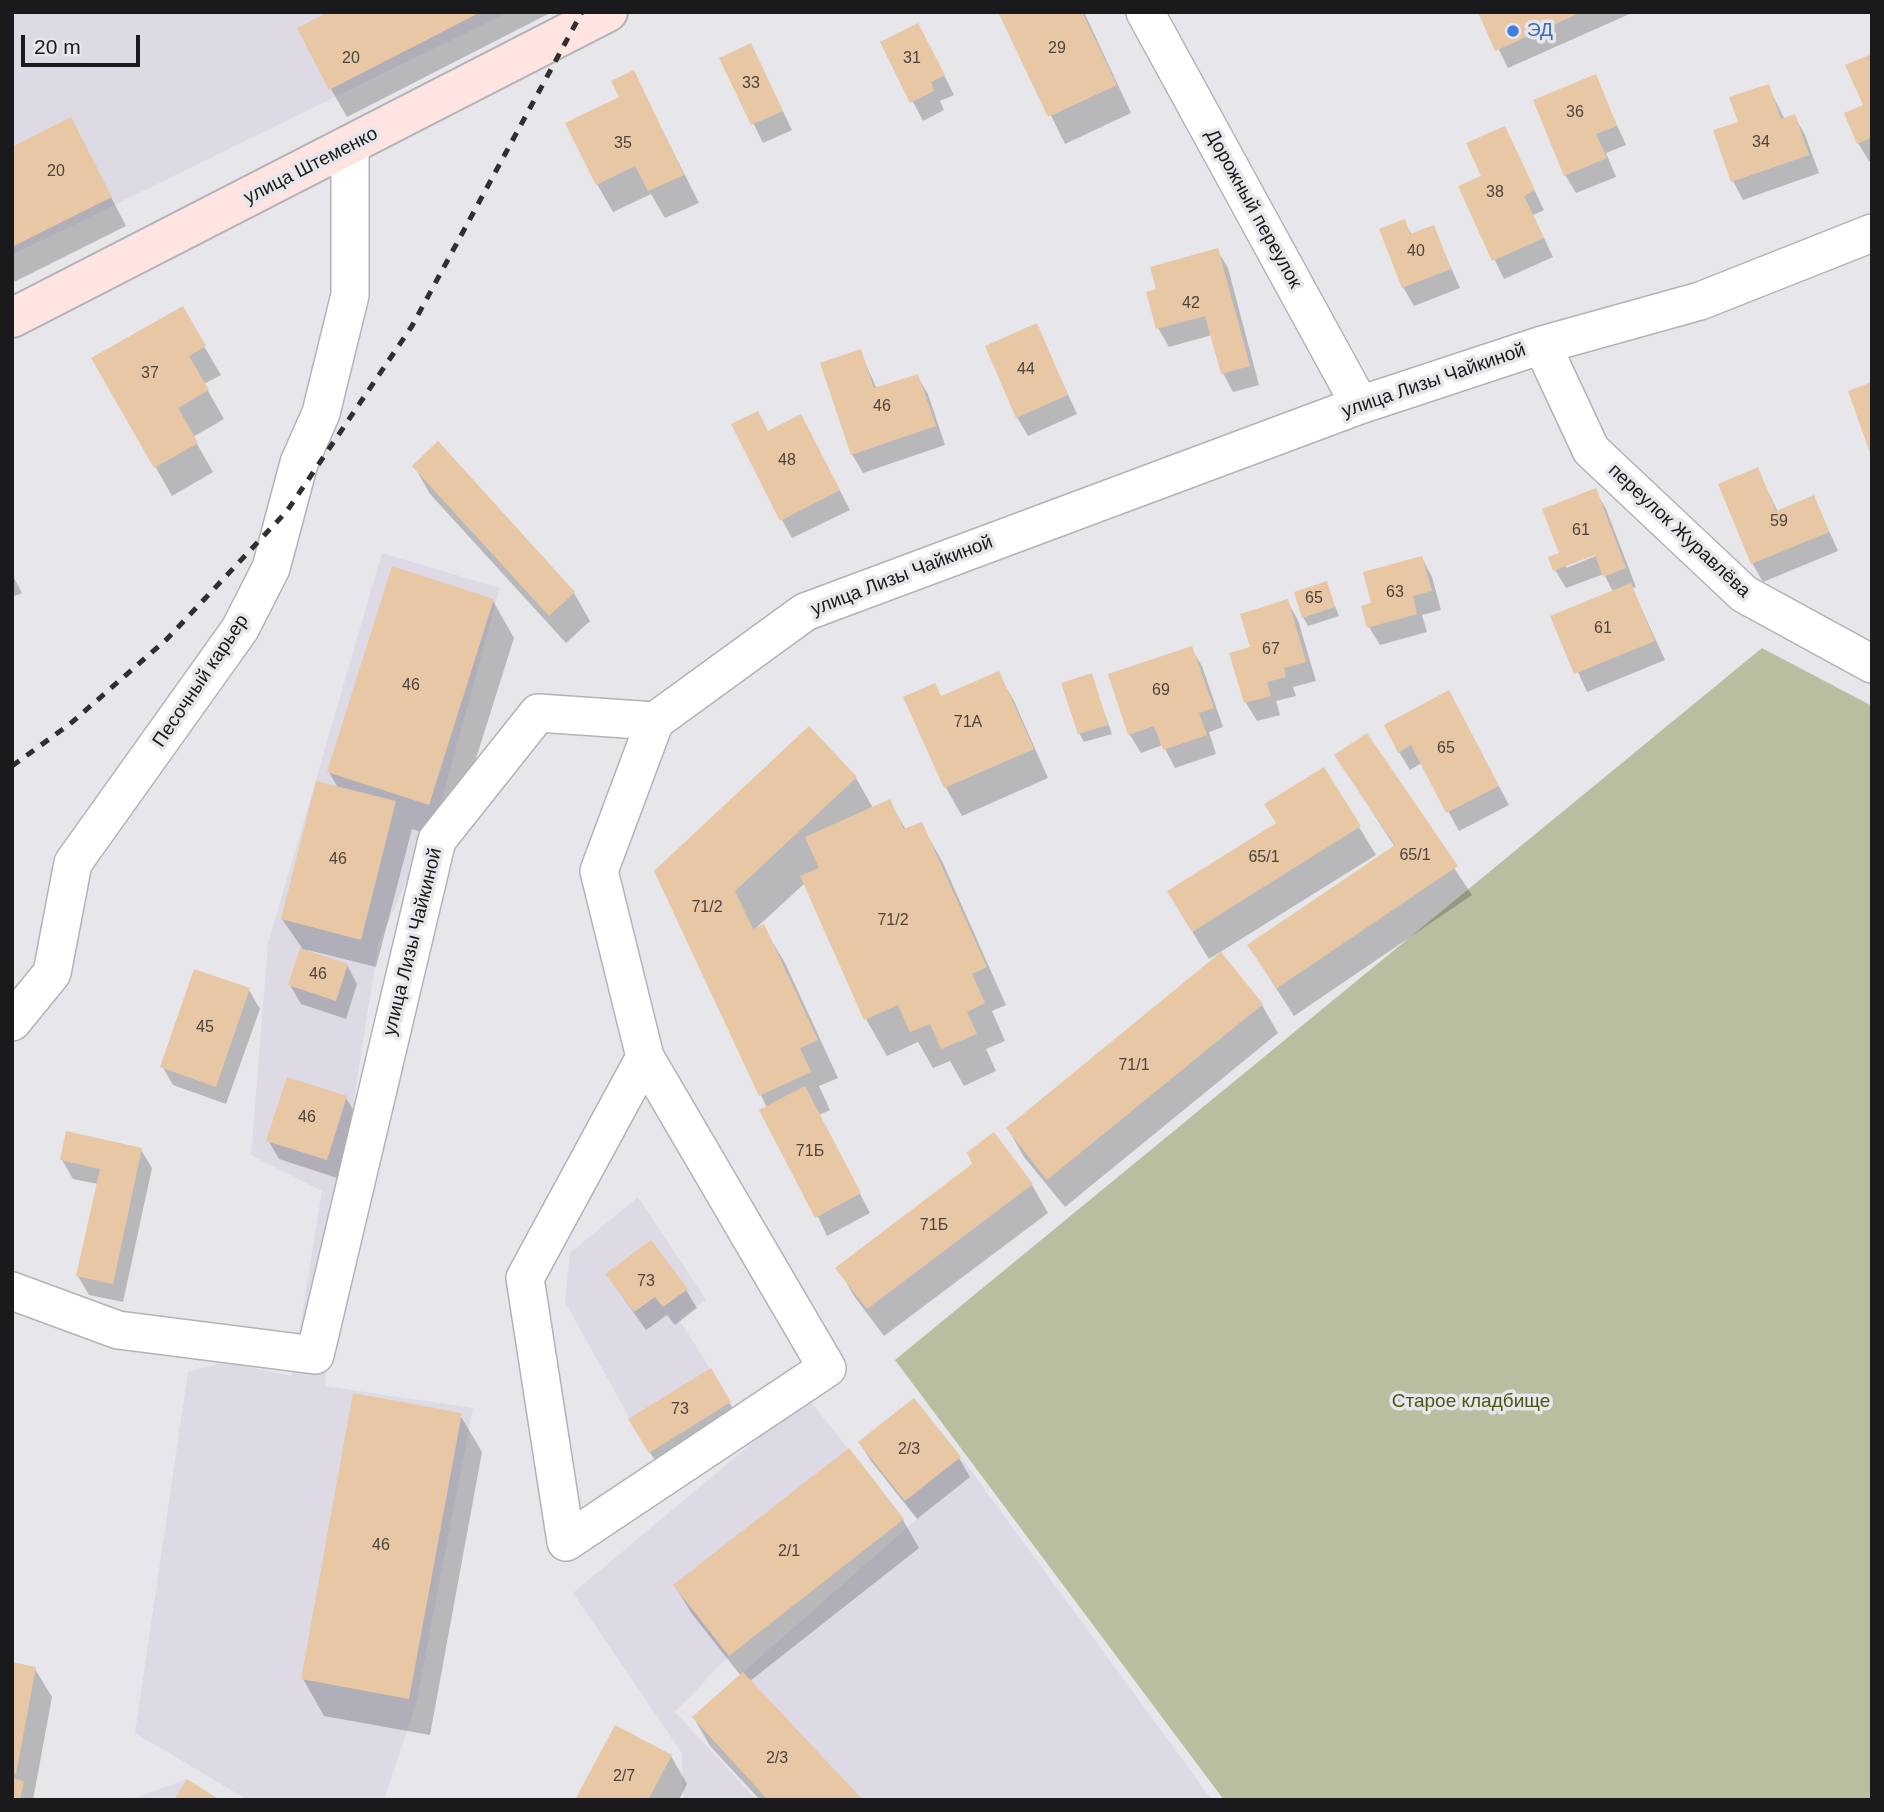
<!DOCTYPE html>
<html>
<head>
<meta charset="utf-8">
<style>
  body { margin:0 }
  #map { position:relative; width:1884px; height:1812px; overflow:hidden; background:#e7e6ea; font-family:Arial,sans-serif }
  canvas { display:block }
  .frame { position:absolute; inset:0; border:14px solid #1a191b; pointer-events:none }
  .scale { position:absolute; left:21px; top:35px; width:119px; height:32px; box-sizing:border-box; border:4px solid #1a191b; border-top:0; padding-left:9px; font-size:21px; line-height:24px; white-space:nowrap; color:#1a191b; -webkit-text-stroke:5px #e7e6ea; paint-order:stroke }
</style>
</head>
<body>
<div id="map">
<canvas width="1884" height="1812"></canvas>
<div class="frame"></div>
<div class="scale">20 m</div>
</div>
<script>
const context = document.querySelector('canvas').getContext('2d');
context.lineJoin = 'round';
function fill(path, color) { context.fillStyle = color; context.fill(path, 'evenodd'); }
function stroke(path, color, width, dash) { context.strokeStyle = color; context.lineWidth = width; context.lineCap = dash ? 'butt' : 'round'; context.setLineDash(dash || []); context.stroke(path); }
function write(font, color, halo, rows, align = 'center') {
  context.font = font + ' Arial,sans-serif'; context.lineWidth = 7; context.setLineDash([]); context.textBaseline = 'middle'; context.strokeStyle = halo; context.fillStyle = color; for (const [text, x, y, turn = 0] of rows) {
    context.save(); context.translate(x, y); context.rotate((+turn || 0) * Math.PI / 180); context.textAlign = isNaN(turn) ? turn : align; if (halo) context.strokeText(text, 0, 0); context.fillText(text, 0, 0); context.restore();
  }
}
fill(new Path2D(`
  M 12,12 L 509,12 L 12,255 Z
  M 382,553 L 500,588 L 439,810 L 378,945 L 354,1100 L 325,1386 L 473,1408 L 416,1704 L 384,1800 L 248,1800 L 135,1733 L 188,1372 L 225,1362 L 292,1376 L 322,1191 L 251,1155 L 268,944 Z
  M 638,1197 L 706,1300 L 679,1319 L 731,1402 L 649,1453 L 565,1302 L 570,1253 Z
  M 807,1397 L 904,1519 L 729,1656 L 675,1712 L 757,1800 L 683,1800 L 682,1753 L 573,1593 Z
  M 914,1398 L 961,1457 L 1212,1800 L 768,1800 L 692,1717 L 918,1518 L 858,1442 Z
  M 187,1779 L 220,1800 L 130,1800 Z`), '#dddae6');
fill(new Path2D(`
  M 1762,648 L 1872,706 L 1872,1800 L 1224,1800 L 895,1360 Z`), '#b8bea0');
fill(new Path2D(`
  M 332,12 L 552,12 L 347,117 L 331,89 Z
  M 1000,12 L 1084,12 L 1131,113 L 1065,144 Z
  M 1480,12 L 1634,12 L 1508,68 Z
  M 882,43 L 928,43 L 954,95 L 940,101 L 944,110 L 923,121 Z
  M 751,45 L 792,130 L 763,143 L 722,59 Z
  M 1872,56 L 1872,160 L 1869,161 L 1858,143 Z
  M 633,72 L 699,203 L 665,218 L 651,194 L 613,212 L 597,184 L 621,97 Z
  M 1595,77 L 1626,145 L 1606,153 L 1616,177 L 1576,193 L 1565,175 Z
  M 1768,86 L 1785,120 L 1795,117 L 1805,135 L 1819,173 L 1743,200 L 1733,181 L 1740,123 Z
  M 71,120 L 126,226 L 12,283 L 12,149 Z
  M 1504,128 L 1544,210 L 1533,215 L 1553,257 L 1504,279 L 1460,187 L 1483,177 Z
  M 1404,221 L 1412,235 L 1433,227 L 1460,288 L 1414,306 L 1403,287 Z
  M 1217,250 L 1228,268 L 1259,385 L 1233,392 L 1223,373 L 1212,335 L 1169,347 L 1158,328 L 1159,290 Z
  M 182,309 L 221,375 L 204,384 L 224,419 L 193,437 L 213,472 L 172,496 L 94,359 Z
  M 1036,325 L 1077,414 L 1028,436 L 1017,417 Z
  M 860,351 L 877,389 L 917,376 L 928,394 L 945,445 L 863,473 L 852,454 Z
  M 769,433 L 811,435 L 850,510 L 792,538 L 782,520 Z
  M 414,466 L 574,593 L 590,621 L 566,643 L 430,494 Z
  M 1757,469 L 1778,512 L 1814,497 L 1838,551 L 1763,582 L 1752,563 Z
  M 1595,490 L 1606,509 L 1636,587 L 1632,588 L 1665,660 L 1587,692 L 1553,617 L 1613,592 L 1604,574 L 1566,588 L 1555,570 ZM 1602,550 L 1603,553 L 1566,568 L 1566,564 Z
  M 1422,558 L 1432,577 L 1441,610 L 1422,615 L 1427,632 L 1380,645 L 1369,627 L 1373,604 Z
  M 12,574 L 22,593 L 12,597 Z
  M 1326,584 L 1339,616 L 1308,626 L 1303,617 Z
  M 493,601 L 514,638 L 450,841 L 412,829 L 376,967 L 308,950 L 307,952 L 347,965 L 357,984 L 346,1019 L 301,1004 L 290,985 L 302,948 L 282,919 L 338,788 L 329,772 Z
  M 1287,601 L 1298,620 L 1316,681 L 1293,687 L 1296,696 L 1276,701 L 1280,715 L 1257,721 L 1246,703 L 1232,654 L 1252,648 Z
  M 1191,648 L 1202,666 L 1223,727 L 1209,732 L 1216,754 L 1175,768 L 1163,745 L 1141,753 L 1130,735 L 1110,676 Z
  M 998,673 L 1014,701 L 1048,778 L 962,816 L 946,788 L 905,698 L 942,698 Z
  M 1091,676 L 1112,734 L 1084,742 L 1079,733 Z
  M 1459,711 L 1509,805 L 1459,831 L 1422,763 L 1410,770 L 1399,752 Z
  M 1366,735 L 1472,895 L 1294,1016 L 1249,946 L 1395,847 L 1336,756 Z
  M 856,778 L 873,808 L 889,801 L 906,830 L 921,824 L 942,861 L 1006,1005 L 992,1011 L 1005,1041 L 986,1049 L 996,1071 L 964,1086 L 950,1061 L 933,1068 L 918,1042 L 887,1056 L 866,1019 L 805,883 L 755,929 L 763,926 L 785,963 L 838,1078 L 819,1086 L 830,1110 L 819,1115 L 870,1213 L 827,1236 L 656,871 Z
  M 1359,827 L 1376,855 L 1209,959 L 1185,920 Z
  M 249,990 L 260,1009 L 226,1104 L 173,1085 L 162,1066 Z
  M 1262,1005 L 1278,1033 L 1065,1207 L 1024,1157 L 1008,1129 Z
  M 346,1098 L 357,1116 L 337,1178 L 279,1159 L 268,1140 Z
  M 993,1134 L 1032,1185 L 1048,1213 L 884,1336 L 854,1296 L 838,1268 L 975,1165 Z
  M 141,1150 L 152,1168 L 123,1302 L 89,1295 L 78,1276 L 98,1184 L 73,1179 L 62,1160 Z
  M 607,1275 L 686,1290 L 697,1308 L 675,1325 L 667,1315 L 646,1330 Z
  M 710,1371 L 741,1422 L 661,1470 L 641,1438 Z
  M 460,1415 L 482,1452 L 430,1735 L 324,1716 L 303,1679 Z
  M 860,1443 L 959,1458 L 970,1477 L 917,1519 L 871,1461 Z
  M 848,1451 L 903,1520 L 919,1548 L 750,1681 L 861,1800 L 760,1800 L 710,1746 L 694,1718 L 741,1676 L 692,1614 L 675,1586 Z
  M 12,1664 L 35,1669 L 52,1697 L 33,1800 L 12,1800 Z
  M 671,1756 L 687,1784 L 679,1800 L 577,1800 Z`), '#0003');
fill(new Path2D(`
  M 328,12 L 481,12 L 329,90 L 297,28 Z
  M 998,12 L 1082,12 L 1117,85 L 1048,117 Z
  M 1478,12 L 1582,12 L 1495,51 Z
  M 918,23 L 945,75 L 931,82 L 934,91 L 910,103 L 880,42 Z
  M 751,43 L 783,111 L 751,125 L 719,58 Z
  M 1872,54 L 1872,137 L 1857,144 L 1844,113 L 1863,105 L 1845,65 Z
  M 634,70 L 684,175 L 648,191 L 635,166 L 596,185 L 565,123 L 619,97 L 611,81 Z
  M 1596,74 L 1617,126 L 1596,134 L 1607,158 L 1564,176 L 1533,100 Z
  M 1769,84 L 1781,119 L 1795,114 L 1809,155 L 1731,182 L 1713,130 L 1738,122 L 1729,97 Z
  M 71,117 L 112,197 L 12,247 L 12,147 Z
  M 1505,126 L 1535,190 L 1524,196 L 1544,238 L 1492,261 L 1458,186 L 1481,176 L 1466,143 Z
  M 1405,219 L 1410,234 L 1434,225 L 1451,269 L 1402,288 L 1379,229 Z
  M 1218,248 L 1250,366 L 1221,374 L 1205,316 L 1156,329 L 1146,292 L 1156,289 L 1150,267 Z
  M 183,306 L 206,346 L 189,356 L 209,390 L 178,408 L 198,443 L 154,468 L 91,358 Z
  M 1037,323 L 1068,395 L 1016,418 L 985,346 Z
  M 861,349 L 874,388 L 918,374 L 936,426 L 851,455 L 820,363 Z
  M 1872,382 L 1872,456 L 1871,456 L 1848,391 Z
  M 758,411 L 768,431 L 801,414 L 840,490 L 780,521 L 731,424 Z
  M 438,441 L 575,592 L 549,616 L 412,466 Z
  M 1758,467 L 1776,511 L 1814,495 L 1829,532 L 1751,564 L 1718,484 Z
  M 1596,488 L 1626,568 L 1603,577 L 1595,555 L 1553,571 L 1548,557 L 1559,553 L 1542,509 Z
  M 1422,556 L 1432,591 L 1413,596 L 1417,614 L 1367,628 L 1361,606 L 1371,603 L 1363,572 Z
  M 392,566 L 494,599 L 429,805 L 327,772 Z
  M 1327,581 L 1335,607 L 1302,618 L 1294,592 Z
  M 1631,583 L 1655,641 L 1574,674 L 1550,616 Z
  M 1288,599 L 1306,662 L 1284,668 L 1286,677 L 1267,682 L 1271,696 L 1244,703 L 1229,653 L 1250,647 L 1240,614 Z
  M 1192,646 L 1214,708 L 1199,713 L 1207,735 L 1163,750 L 1154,726 L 1128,735 L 1108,674 Z
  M 999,671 L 1034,749 L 944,788 L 903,697 L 935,683 L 941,696 Z
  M 1092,673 L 1108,725 L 1078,734 L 1061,683 Z
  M 1449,690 L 1499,786 L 1446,813 L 1411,745 L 1398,753 L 1384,725 Z
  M 809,726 L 857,777 L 735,891 L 753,929 L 764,924 L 818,1040 L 800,1048 L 811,1072 L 759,1096 L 654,871 Z
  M 1367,733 L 1458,866 L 1277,988 L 1247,945 L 1395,845 L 1334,755 Z
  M 1324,767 L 1361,826 L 1192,932 L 1167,891 L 1276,823 L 1264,804 Z
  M 316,781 L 396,801 L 361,940 L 281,919 Z
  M 890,799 L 904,829 L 922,822 L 987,967 L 972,974 L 985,1003 L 967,1012 L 977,1034 L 941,1049 L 930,1024 L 910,1032 L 898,1005 L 864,1020 L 800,876 L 819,868 L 805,837 Z
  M 300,948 L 348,964 L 336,1001 L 288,985 Z
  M 1221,952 L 1263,1004 L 1047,1180 L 1006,1128 Z
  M 194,969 L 250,988 L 216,1087 L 160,1067 Z
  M 287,1077 L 347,1096 L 327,1160 L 266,1141 Z
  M 805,1086 L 861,1193 L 815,1218 L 759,1110 Z
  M 66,1131 L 142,1148 L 113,1284 L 76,1276 L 100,1169 L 60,1160 Z
  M 994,1132 L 1033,1184 L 867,1309 L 835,1268 L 972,1164 L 967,1152 Z
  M 651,1240 L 688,1289 L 663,1307 L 655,1297 L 634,1312 L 605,1274 Z
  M 711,1368 L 731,1402 L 649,1453 L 628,1419 Z
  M 353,1393 L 462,1413 L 409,1699 L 301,1679 Z
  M 914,1398 L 961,1457 L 905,1501 L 858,1442 Z
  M 849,1448 L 904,1519 L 729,1656 L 673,1585 Z
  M 12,1662 L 36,1667 L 16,1774 L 12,1773 Z
  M 743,1672 L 863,1800 L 768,1800 L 692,1717 Z
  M 615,1725 L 672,1755 L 648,1800 L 575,1800 Z
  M 12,1778 L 24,1781 L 20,1800 L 12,1800 Z
  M 187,1779 L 220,1800 L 174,1800 Z`), '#e8c7a5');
const minor = new Path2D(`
  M 1145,12 L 1360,405
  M 1542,345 L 1591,450 L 1744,594 L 1872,664
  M 12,1022 L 52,973 L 73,863 L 240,629 L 271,568 L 299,463 L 321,413 L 350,295 L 350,147
  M 645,1057 L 525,1278 L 566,1542 L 827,1368 L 645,1057 L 599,871 L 655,721
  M 12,1291 L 118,1330 L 315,1355 L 437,840 L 538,713 L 655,721 L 805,612 L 1360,405 L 1542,345 L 1700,301 L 1872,233`);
const secondary = new Path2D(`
  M 12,318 L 608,12`);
stroke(minor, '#b3b2b6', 40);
stroke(secondary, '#b3b2b6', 42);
stroke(minor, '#fff', 37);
stroke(secondary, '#ffe4e2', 38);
stroke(new Path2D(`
  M 12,766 L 70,724 L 167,639 L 287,511 L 412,326 L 582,12`), '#2f2e30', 5, [9, 9]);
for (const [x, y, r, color] of [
  [1513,31,7,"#3f7fe0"]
]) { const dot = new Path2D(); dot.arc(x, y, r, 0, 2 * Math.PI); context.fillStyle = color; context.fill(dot); stroke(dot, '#e7e6ea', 2.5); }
write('16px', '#4e443e', null, [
  ["29",1057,49],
  ["20",351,59],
  ["31",912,59],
  ["33",751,84],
  ["36",1575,113],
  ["34",1761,143],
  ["35",623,144],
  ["20",56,172],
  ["38",1495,193],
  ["40",1416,252],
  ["42",1191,304],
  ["44",1026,370],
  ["37",150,374],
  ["46",882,407],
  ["48",787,461],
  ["59",1779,522],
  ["61",1581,531],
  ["63",1395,593],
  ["65",1314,599],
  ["61",1603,629],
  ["67",1271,650],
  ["46",411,686],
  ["69",1161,691],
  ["71А",968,723],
  ["65",1446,749],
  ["65/1",1415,856],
  ["65/1",1264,858],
  ["46",338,860],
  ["71/2",707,908],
  ["71/2",893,921],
  ["46",318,975],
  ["45",205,1028],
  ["71/1",1134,1066],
  ["46",307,1118],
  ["71Б",810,1152],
  ["71Б",934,1226],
  ["73",646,1282],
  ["73",680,1410],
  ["2/3",909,1450],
  ["46",381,1546],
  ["2/1",789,1552],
  ["2/3",777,1759],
  ["2/7",624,1777]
]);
write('19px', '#366cbe', '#e7e6ea', [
  ["ЭД",1527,31]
], 'left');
write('19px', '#1a191b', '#e7e6ea', [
  ["улица Штеменко",311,166,-27],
  ["Дорожный переулок",1253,209,61],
  ["улица Лизы Чайкиной",1434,381,-19],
  ["переулок Журавлёва",1679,531,43],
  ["улица Лизы Чайкиной",902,576,-21],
  ["Песочный карьер",201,681,-56],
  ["улица Лизы Чайкиной",413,942,-76]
]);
write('19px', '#4d5715', '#e7e6ea', [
  ["Старое кладбище",1471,1402]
]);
</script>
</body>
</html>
